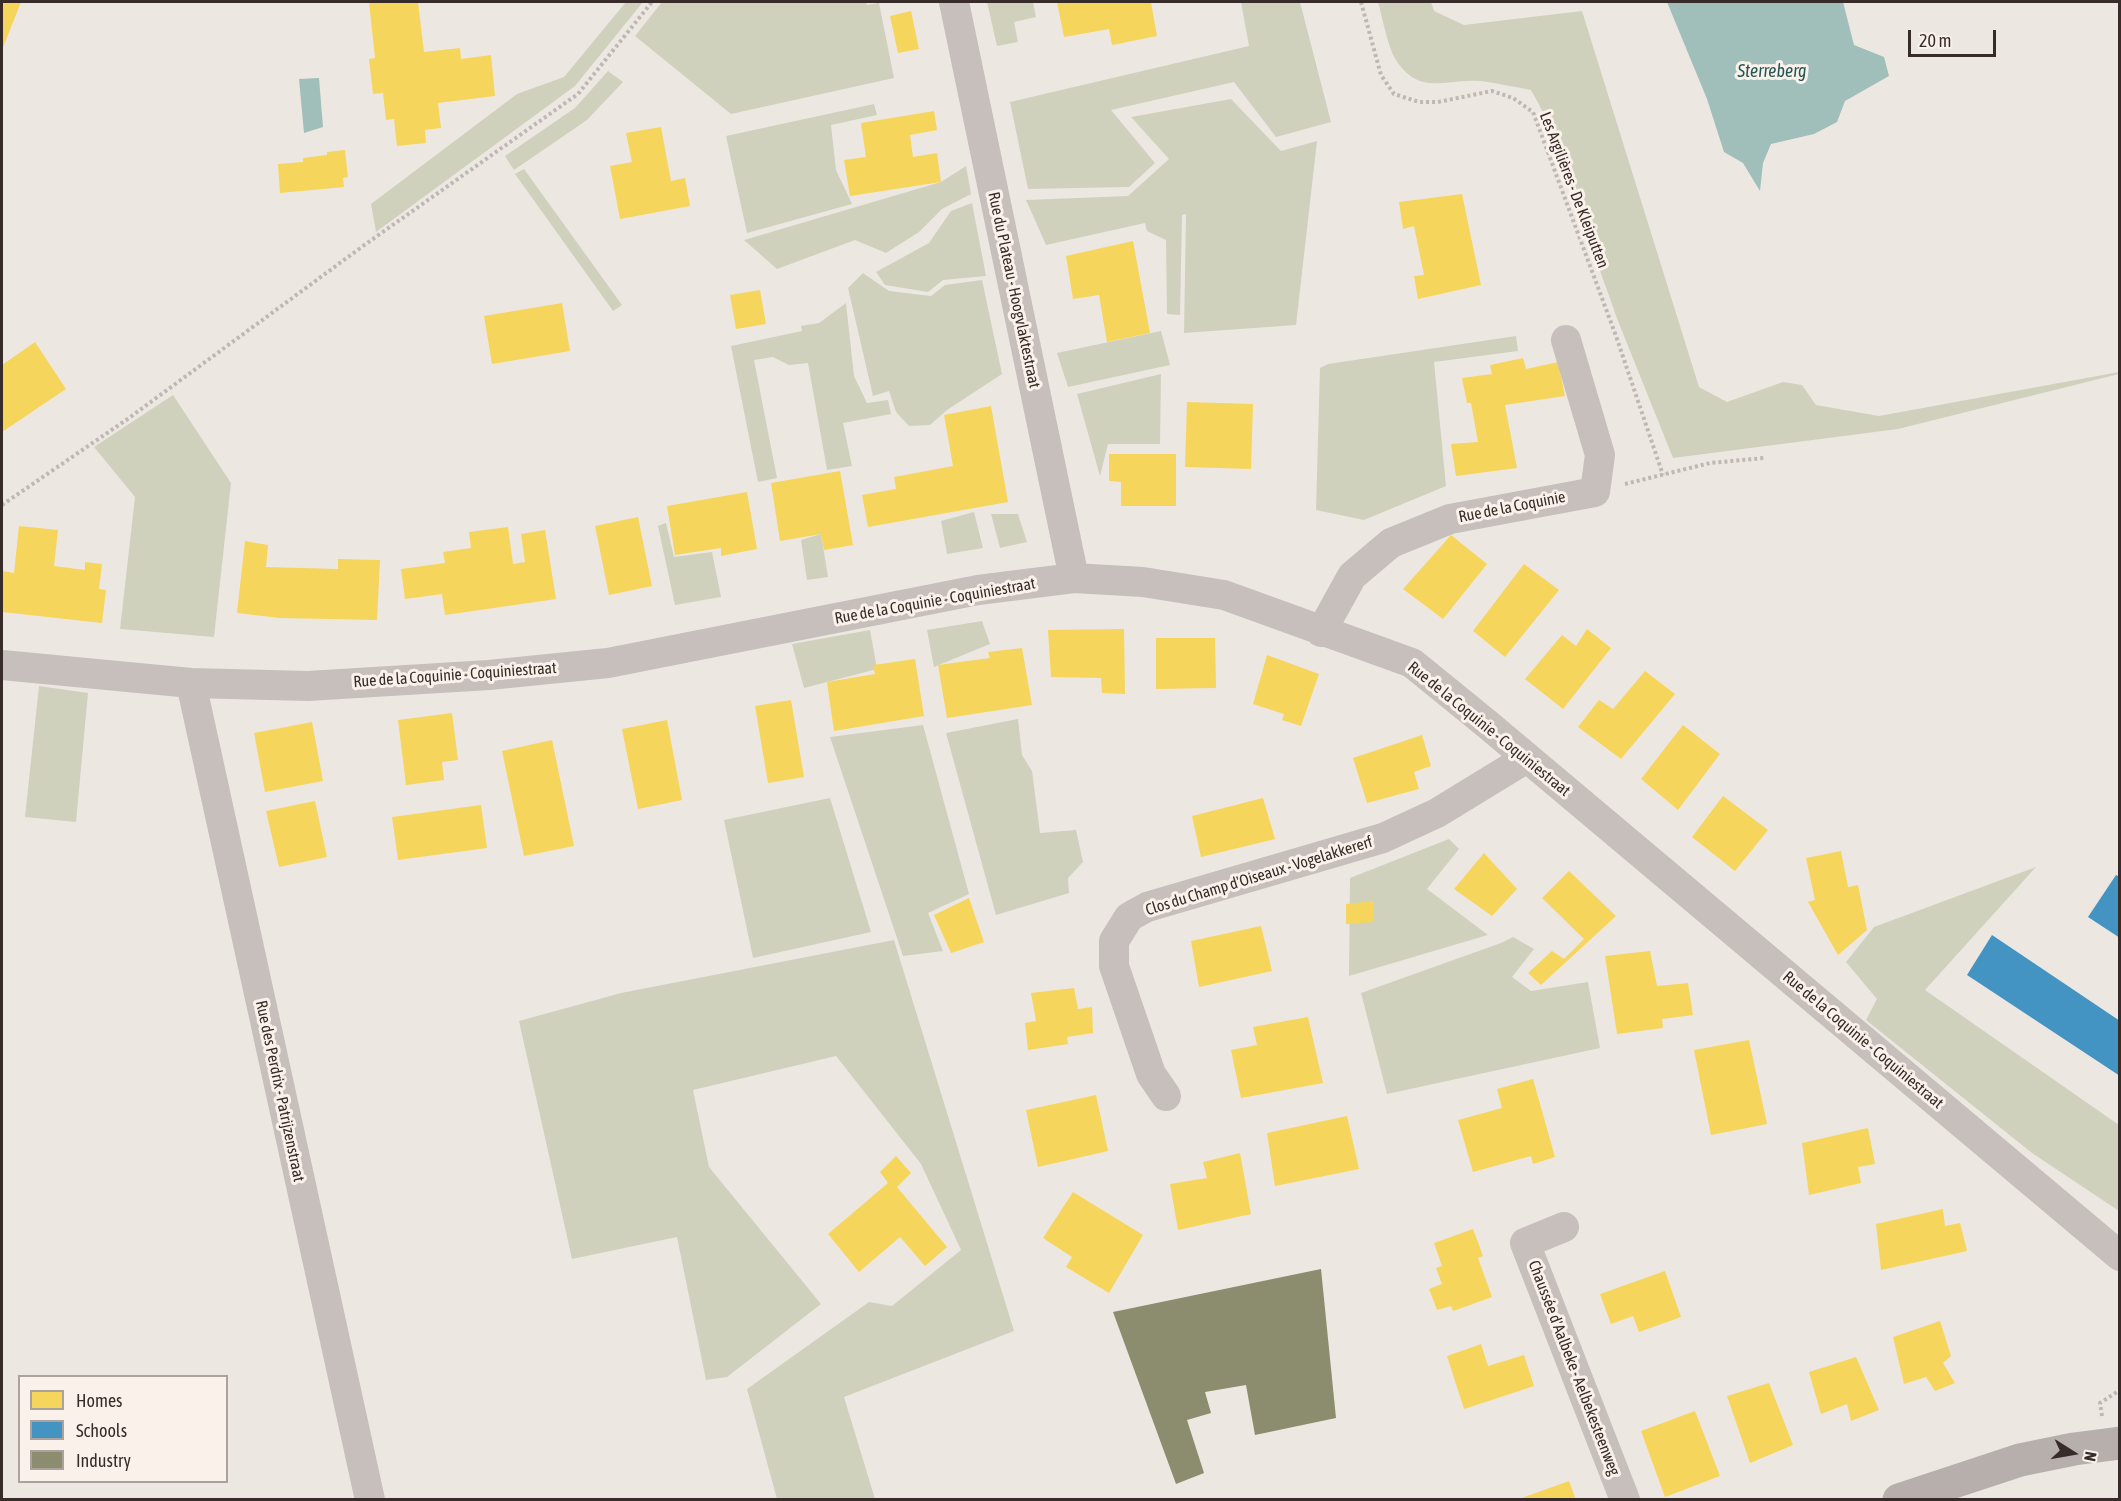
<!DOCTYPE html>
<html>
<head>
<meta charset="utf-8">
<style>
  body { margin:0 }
  #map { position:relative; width:2121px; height:1501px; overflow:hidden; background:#ede7e2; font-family:"Asap Condensed",sans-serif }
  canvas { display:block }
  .frame { position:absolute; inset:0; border:3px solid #372c2a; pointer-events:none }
  .legend { position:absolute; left:18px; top:1375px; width:210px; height:108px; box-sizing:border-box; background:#f9f1ea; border:2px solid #aba29d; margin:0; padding:8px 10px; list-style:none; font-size:18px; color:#372c2a }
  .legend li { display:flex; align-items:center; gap:12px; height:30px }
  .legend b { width:30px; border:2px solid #aba29d }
  .north { position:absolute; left:2043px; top:1423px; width:60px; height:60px; -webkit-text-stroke:4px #f9f1ea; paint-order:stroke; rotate:101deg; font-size:16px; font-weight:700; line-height:24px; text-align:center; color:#372c2a }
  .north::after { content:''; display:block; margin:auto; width:21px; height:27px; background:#372c2a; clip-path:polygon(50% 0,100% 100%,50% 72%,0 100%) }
  .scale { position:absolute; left:1908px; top:30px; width:88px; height:27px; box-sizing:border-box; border:3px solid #372c2a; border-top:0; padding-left:8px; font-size:18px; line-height:21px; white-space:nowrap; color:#372c2a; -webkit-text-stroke:4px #f9f1ea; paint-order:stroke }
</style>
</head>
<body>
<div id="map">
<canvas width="2121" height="1501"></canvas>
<div class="frame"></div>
<ul class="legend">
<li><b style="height:16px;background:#f6d55c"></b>Homes</li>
<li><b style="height:16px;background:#4393c3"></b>Schools</li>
<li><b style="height:16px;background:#8c8c6e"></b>Industry</li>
</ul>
<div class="north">N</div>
<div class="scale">20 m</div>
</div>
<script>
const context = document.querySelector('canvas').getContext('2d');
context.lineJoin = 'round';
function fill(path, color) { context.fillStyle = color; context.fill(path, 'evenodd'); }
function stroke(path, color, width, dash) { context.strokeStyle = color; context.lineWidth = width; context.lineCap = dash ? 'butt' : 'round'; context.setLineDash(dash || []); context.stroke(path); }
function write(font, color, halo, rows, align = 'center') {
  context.font = font + ' "Asap Condensed",sans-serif'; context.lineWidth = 6; context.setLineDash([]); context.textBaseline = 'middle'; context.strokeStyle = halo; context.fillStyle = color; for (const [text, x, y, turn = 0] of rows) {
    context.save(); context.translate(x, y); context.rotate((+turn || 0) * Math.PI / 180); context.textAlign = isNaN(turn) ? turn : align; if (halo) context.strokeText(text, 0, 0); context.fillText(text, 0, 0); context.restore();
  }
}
fill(new Path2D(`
  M 626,2 L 643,2 L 575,86 L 376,232 L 371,204 L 517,94 L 564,77 Z
  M 662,2 L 866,2 L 867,5 L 879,3 L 894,78 L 731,114 L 635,36 Z
  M 987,2 L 1033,2 L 1036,17 L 1014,22 L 1018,42 L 997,46 Z
  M 1241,2 L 1300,2 L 1331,122 L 1276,137 L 1234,82 L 1111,110 L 1155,163 L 1129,187 L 1028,189 L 1010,102 L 1249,46 Z
  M 1378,2 L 1431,2 L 1434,11 L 1464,25 L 1582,11 L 1699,387 L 1727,402 L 1783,382 L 1802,385 L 1816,405 L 1879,416 L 2119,372 L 2119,374 L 1898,429 L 1673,458 L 1618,321 L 1543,112 L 1531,90 C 1514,87 1497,83 1480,81 C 1446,78 1420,97 1396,60 C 1388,48 1382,16 1378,2 Z
  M 608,71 L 623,82 L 587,120 L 514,170 L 505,156 L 575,108 Z
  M 1231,99 L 1281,151 L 1317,141 L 1296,325 L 1184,333 L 1186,214 L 1182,215 L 1180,315 L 1167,314 L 1166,240 L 1147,231 L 1145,223 L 1046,245 L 1026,200 L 1128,196 L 1169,159 L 1131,117 Z
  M 874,104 L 877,115 L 831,125 L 836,170 L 852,204 L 747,233 L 726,136 Z
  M 966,166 L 971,194 L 942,209 L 919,232 L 886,253 L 855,240 L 777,269 L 744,240 L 941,182 Z
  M 524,169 L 622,305 L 613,311 L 515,174 Z
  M 972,203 L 986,276 L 943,280 L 928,292 L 885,285 L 876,272 L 929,243 L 951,211 Z
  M 863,273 L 889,291 L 931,296 L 945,285 L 982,280 L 1002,374 L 947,410 L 930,425 L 909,426 L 896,412 L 889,391 L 873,396 L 848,288 Z
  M 846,303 L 854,376 L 867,403 L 888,400 L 891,414 L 843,423 L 852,466 L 827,470 L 808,363 L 789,365 L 773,357 L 754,360 L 777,478 L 758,482 L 731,346 L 802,331 L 801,326 L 819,323 Z
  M 1161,331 L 1170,365 L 1068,387 L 1057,353 Z
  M 1516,336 L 1518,351 L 1434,362 L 1446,486 L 1364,520 L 1316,510 L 1320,368 L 1328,364 Z
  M 1161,374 L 1160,444 L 1108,444 L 1100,476 L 1077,394 Z
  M 173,395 L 231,483 L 214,637 L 120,629 L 135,497 L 94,447 Z
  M 974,512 L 983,548 L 947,554 L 941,521 Z
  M 991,514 L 1018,514 L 1027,542 L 1000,548 Z
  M 666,523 L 674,557 L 712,552 L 721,597 L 675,605 L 658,526 Z
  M 821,534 L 828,577 L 807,580 L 801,540 Z
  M 982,621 L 990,644 L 934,667 L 927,630 Z
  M 870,630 L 877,669 L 804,688 L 792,644 Z
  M 39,686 L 88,693 L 76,822 L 25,817 Z
  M 1018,719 L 1022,755 L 1032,771 L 1040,833 L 1076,830 L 1083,862 L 1068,878 L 1069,893 L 996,915 L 946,733 Z
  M 923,725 L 969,894 L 928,913 L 943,951 L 903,956 L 830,737 Z
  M 830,798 L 871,932 L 753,958 L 724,820 Z
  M 1449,839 L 1459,849 L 1427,889 L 1488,935 L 1349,976 L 1350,878 Z
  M 2036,867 L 1925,990 L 2119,1125 L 2119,1211 L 2032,1153 L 1866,1020 L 1877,999 L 1846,962 L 1874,927 Z
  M 1513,937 L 1534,949 L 1512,977 L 1531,991 L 1588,982 L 1600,1048 L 1387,1094 L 1361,993 L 1501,943 Z
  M 894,940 L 1014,1331 L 844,1397 L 875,1499 L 777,1499 L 747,1389 L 869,1302 L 892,1306 L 961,1250 L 921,1164 L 836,1056 L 693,1090 L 709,1167 L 821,1304 L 727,1377 L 706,1380 L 677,1237 L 572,1259 L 519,1021 L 621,993 Z`), '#cfd1bd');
fill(new Path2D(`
  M 1667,2 L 1843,2 L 1854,45 L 1884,57 L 1889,76 L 1845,101 L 1837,122 L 1814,134 L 1771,144 L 1763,163 L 1760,191 L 1743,163 L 1724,152 L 1707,99 Z
  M 319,78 L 323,127 L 304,133 L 299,79 Z`), '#a0beba');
fill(new Path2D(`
  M 2,2 L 21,2 L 2,50 Z
  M 369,2 L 418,2 L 424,52 L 460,48 L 461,59 L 491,55 L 495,96 L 438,103 L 441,128 L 425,130 L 426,143 L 397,146 L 394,119 L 386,120 L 383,93 L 373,94 L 369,59 L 375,58 Z
  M 1057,2 L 1151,2 L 1157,36 L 1112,45 L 1109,29 L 1064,37 Z
  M 911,11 L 919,49 L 898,53 L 890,16 Z
  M 934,111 L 937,130 L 910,135 L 913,157 L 937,153 L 941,182 L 850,196 L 844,160 L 866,157 L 861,123 Z
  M 661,127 L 671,181 L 685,178 L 690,206 L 620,219 L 610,166 L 632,162 L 626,133 Z
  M 345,150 L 348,177 L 343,178 L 344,187 L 280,193 L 278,164 L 303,162 L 303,158 L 327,155 L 327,152 Z
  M 1462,194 L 1481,285 L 1418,299 L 1414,276 L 1424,275 L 1414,226 L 1403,229 L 1399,202 Z
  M 1133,241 L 1150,333 L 1107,342 L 1099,295 L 1073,299 L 1066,256 Z
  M 760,290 L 766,324 L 736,329 L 730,295 Z
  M 562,303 L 570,351 L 492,364 L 484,316 Z
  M 35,342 L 66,389 L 2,432 L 2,365 Z
  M 1523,358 L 1526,369 L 1558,362 L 1565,396 L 1505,405 L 1517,468 L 1456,476 L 1451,444 L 1478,442 L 1471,403 L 1467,403 L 1462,378 L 1492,374 L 1490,365 Z
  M 1187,402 L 1253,404 L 1251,469 L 1185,467 Z
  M 991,406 L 1008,502 L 868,527 L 862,495 L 896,489 L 894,477 L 953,466 L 944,415 Z
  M 1109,454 L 1176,454 L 1176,506 L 1121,506 L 1121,482 L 1109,481 Z
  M 840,471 L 853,545 L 824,550 L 821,534 L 780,541 L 771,483 Z
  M 747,492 L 757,549 L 721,556 L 721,548 L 675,555 L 667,506 Z
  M 638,517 L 652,586 L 609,595 L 595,526 Z
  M 19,526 L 58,530 L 54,566 L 85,570 L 85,562 L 102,564 L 99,589 L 106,590 L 102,623 L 2,612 L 2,571 L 14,573 Z
  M 508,527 L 513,564 L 525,562 L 521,534 L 545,530 L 556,599 L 445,615 L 442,594 L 405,599 L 401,569 L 445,563 L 443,552 L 471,548 L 469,532 Z
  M 1451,535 L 1487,564 L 1443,619 L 1403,589 Z
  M 245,541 L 268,545 L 266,567 L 338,569 L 338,559 L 380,560 L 377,620 L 280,618 L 237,613 Z
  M 1524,564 L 1559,590 L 1505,657 L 1473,631 Z
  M 1124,629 L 1125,694 L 1102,693 L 1101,678 L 1051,677 L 1048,630 Z
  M 1587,629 L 1611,648 L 1563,709 L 1525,679 L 1562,635 L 1576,646 Z
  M 1156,638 L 1215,638 L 1216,688 L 1156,689 Z
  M 1022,648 L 1032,705 L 947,718 L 938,665 L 990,658 L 988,652 Z
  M 1267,655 L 1319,674 L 1301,726 L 1282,720 L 1284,714 L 1253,704 Z
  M 915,659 L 924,716 L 834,731 L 827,682 L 875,674 L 873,665 Z
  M 1645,671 L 1675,694 L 1621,759 L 1578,727 L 1599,700 L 1613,709 Z
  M 791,700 L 804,777 L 768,783 L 755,706 Z
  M 452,713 L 458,760 L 442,762 L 444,780 L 406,785 L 398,720 Z
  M 667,720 L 682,800 L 638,809 L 622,729 Z
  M 312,722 L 323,781 L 265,792 L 254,733 Z
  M 1683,725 L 1720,754 L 1678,810 L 1641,779 Z
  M 1422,735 L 1431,766 L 1414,772 L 1419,789 L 1367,803 L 1353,758 Z
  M 552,740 L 574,846 L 524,856 L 502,751 Z
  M 1723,796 L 1768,830 L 1735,871 L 1692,837 Z
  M 1263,798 L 1275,839 L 1201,857 L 1192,816 Z
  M 315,801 L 327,857 L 279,867 L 266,811 Z
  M 481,805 L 487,848 L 398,860 L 392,817 Z
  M 1841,851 L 1848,887 L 1858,885 L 1867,930 L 1838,955 L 1808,902 L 1815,900 L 1806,858 Z
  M 1484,853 L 1517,889 L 1492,916 L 1454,889 Z
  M 1569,871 L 1616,916 L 1541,985 L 1528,973 L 1552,951 L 1564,959 L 1584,939 L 1542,898 Z
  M 969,898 L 984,942 L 951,953 L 934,915 Z
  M 1374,901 L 1373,922 L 1346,924 L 1346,904 Z
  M 1261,926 L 1272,971 L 1199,987 L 1191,941 Z
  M 1650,951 L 1657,986 L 1688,983 L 1693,1015 L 1662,1019 L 1663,1028 L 1617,1034 L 1605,956 Z
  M 1074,988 L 1078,1009 L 1092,1007 L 1093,1033 L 1067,1037 L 1068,1044 L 1028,1050 L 1025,1023 L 1036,1021 L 1031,993 Z
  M 1308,1017 L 1323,1083 L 1241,1098 L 1231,1050 L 1257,1045 L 1253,1027 Z
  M 1749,1040 L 1767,1124 L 1711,1135 L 1694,1050 Z
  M 1533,1079 L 1555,1157 L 1533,1164 L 1531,1156 L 1473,1172 L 1458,1120 L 1502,1108 L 1497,1089 Z
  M 1096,1095 L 1108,1151 L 1038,1167 L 1026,1110 Z
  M 1347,1116 L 1359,1169 L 1275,1186 L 1267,1133 Z
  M 1868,1128 L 1875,1164 L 1858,1167 L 1861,1183 L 1809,1195 L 1802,1143 Z
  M 1240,1153 L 1251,1214 L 1178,1230 L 1170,1184 L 1207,1178 L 1203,1162 Z
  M 896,1156 L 911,1173 L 897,1187 L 947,1247 L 925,1266 L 900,1237 L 859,1272 L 828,1234 L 888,1183 L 880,1172 Z
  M 1073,1192 L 1143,1235 L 1109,1293 L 1066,1267 L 1072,1257 L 1043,1238 Z
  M 1943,1209 L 1945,1226 L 1960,1223 L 1967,1251 L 1881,1270 L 1876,1224 Z
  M 1473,1229 L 1483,1256 L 1478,1258 L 1492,1297 L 1453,1311 L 1451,1306 L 1437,1310 L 1429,1289 L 1442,1284 L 1436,1268 L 1442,1266 L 1434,1243 Z
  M 1665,1271 L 1681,1317 L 1639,1332 L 1633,1316 L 1611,1324 L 1600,1294 Z
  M 1940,1321 L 1951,1356 L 1943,1363 L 1955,1383 L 1935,1391 L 1926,1377 L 1904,1384 L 1893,1337 Z
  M 1481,1344 L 1488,1366 L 1524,1355 L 1534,1386 L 1464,1409 L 1447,1356 Z
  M 1856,1357 L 1879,1410 L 1851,1421 L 1847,1404 L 1821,1414 L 1809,1372 Z
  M 1769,1383 L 1793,1445 L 1750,1463 L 1727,1396 Z
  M 1695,1411 L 1720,1476 L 1665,1497 L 1641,1431 Z
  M 1569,1481 L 1576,1500 L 1519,1500 L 1519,1499 Z`), '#f6d55c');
fill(new Path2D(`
  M 2116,875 L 2120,877 L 2120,938 L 2088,917 Z
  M 1992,935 L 2120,1021 L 2120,1076 L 1967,975 Z`), '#4393c3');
fill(new Path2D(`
  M 1321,1269 L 1336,1418 L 1255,1435 L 1246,1385 L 1205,1392 L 1211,1413 L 1187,1420 L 1204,1473 L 1176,1484 L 1113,1312 Z`), '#8c8c6e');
stroke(new Path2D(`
  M 1361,2 L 1381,75 L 1394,94 L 1419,102 L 1438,102 L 1492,91 L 1513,98 L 1533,112 L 1616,336 L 1663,475
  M 1625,484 L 1710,463 L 1764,458
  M 2,505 L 129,418 L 363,246 L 578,94 L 652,2
  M 2102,1416 L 2100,1403 L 2120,1390`), '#beb7b4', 4, [3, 3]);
stroke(new Path2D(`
  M 954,2 L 1074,578
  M 1321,632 L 1352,576 L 1391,543 L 1450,519 L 1595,492 L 1600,455 L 1566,340
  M 2,665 L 191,683 L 308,686 L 489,675 L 608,663 L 978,590 L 1074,578 L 1143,582 L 1224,595 L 1412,663 L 1487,724 L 2120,1256
  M 191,683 L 370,1500
  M 1166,1096 L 1151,1074 L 1114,966 L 1114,941 L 1129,917 L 1147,907 L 1383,838 L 1437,813 L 1527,758
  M 1564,1227 L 1525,1243 L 1625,1500`), '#c6bfbb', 30);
stroke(new Path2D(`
  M 1899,1500 L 2020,1460 L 2074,1449 L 2120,1443`), '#b6afac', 33);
write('16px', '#372c2a', '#f9f1ea', [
  ["Les Argilières - De Kleiputten",1574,190,69],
  ["Rue du Plateau - Hoogvlaktestraat",1014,290,78],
  ["Rue de la Coquinie",1512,507,-11],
  ["Rue de la Coquinie - Coquiniestraat",935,601,-10],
  ["Rue de la Coquinie - Coquiniestraat",455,675,-4],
  ["Rue de la Coquinie - Coquiniestraat",1489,729,39],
  ["Clos du Champ d'Oiseaux - Vogelakkererf",1259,876,-17],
  ["Rue de la Coquinie - Coquiniestraat",1863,1040,40],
  ["Rue des Perdrix - Patrijzenstraat",280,1091,78],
  ["Chaussée d'Aalbeke - Aelbekesteenweg",1574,1368,69]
]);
write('italic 18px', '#225554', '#f9f1ea', [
  ["Sterreberg",1772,71]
]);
</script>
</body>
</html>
